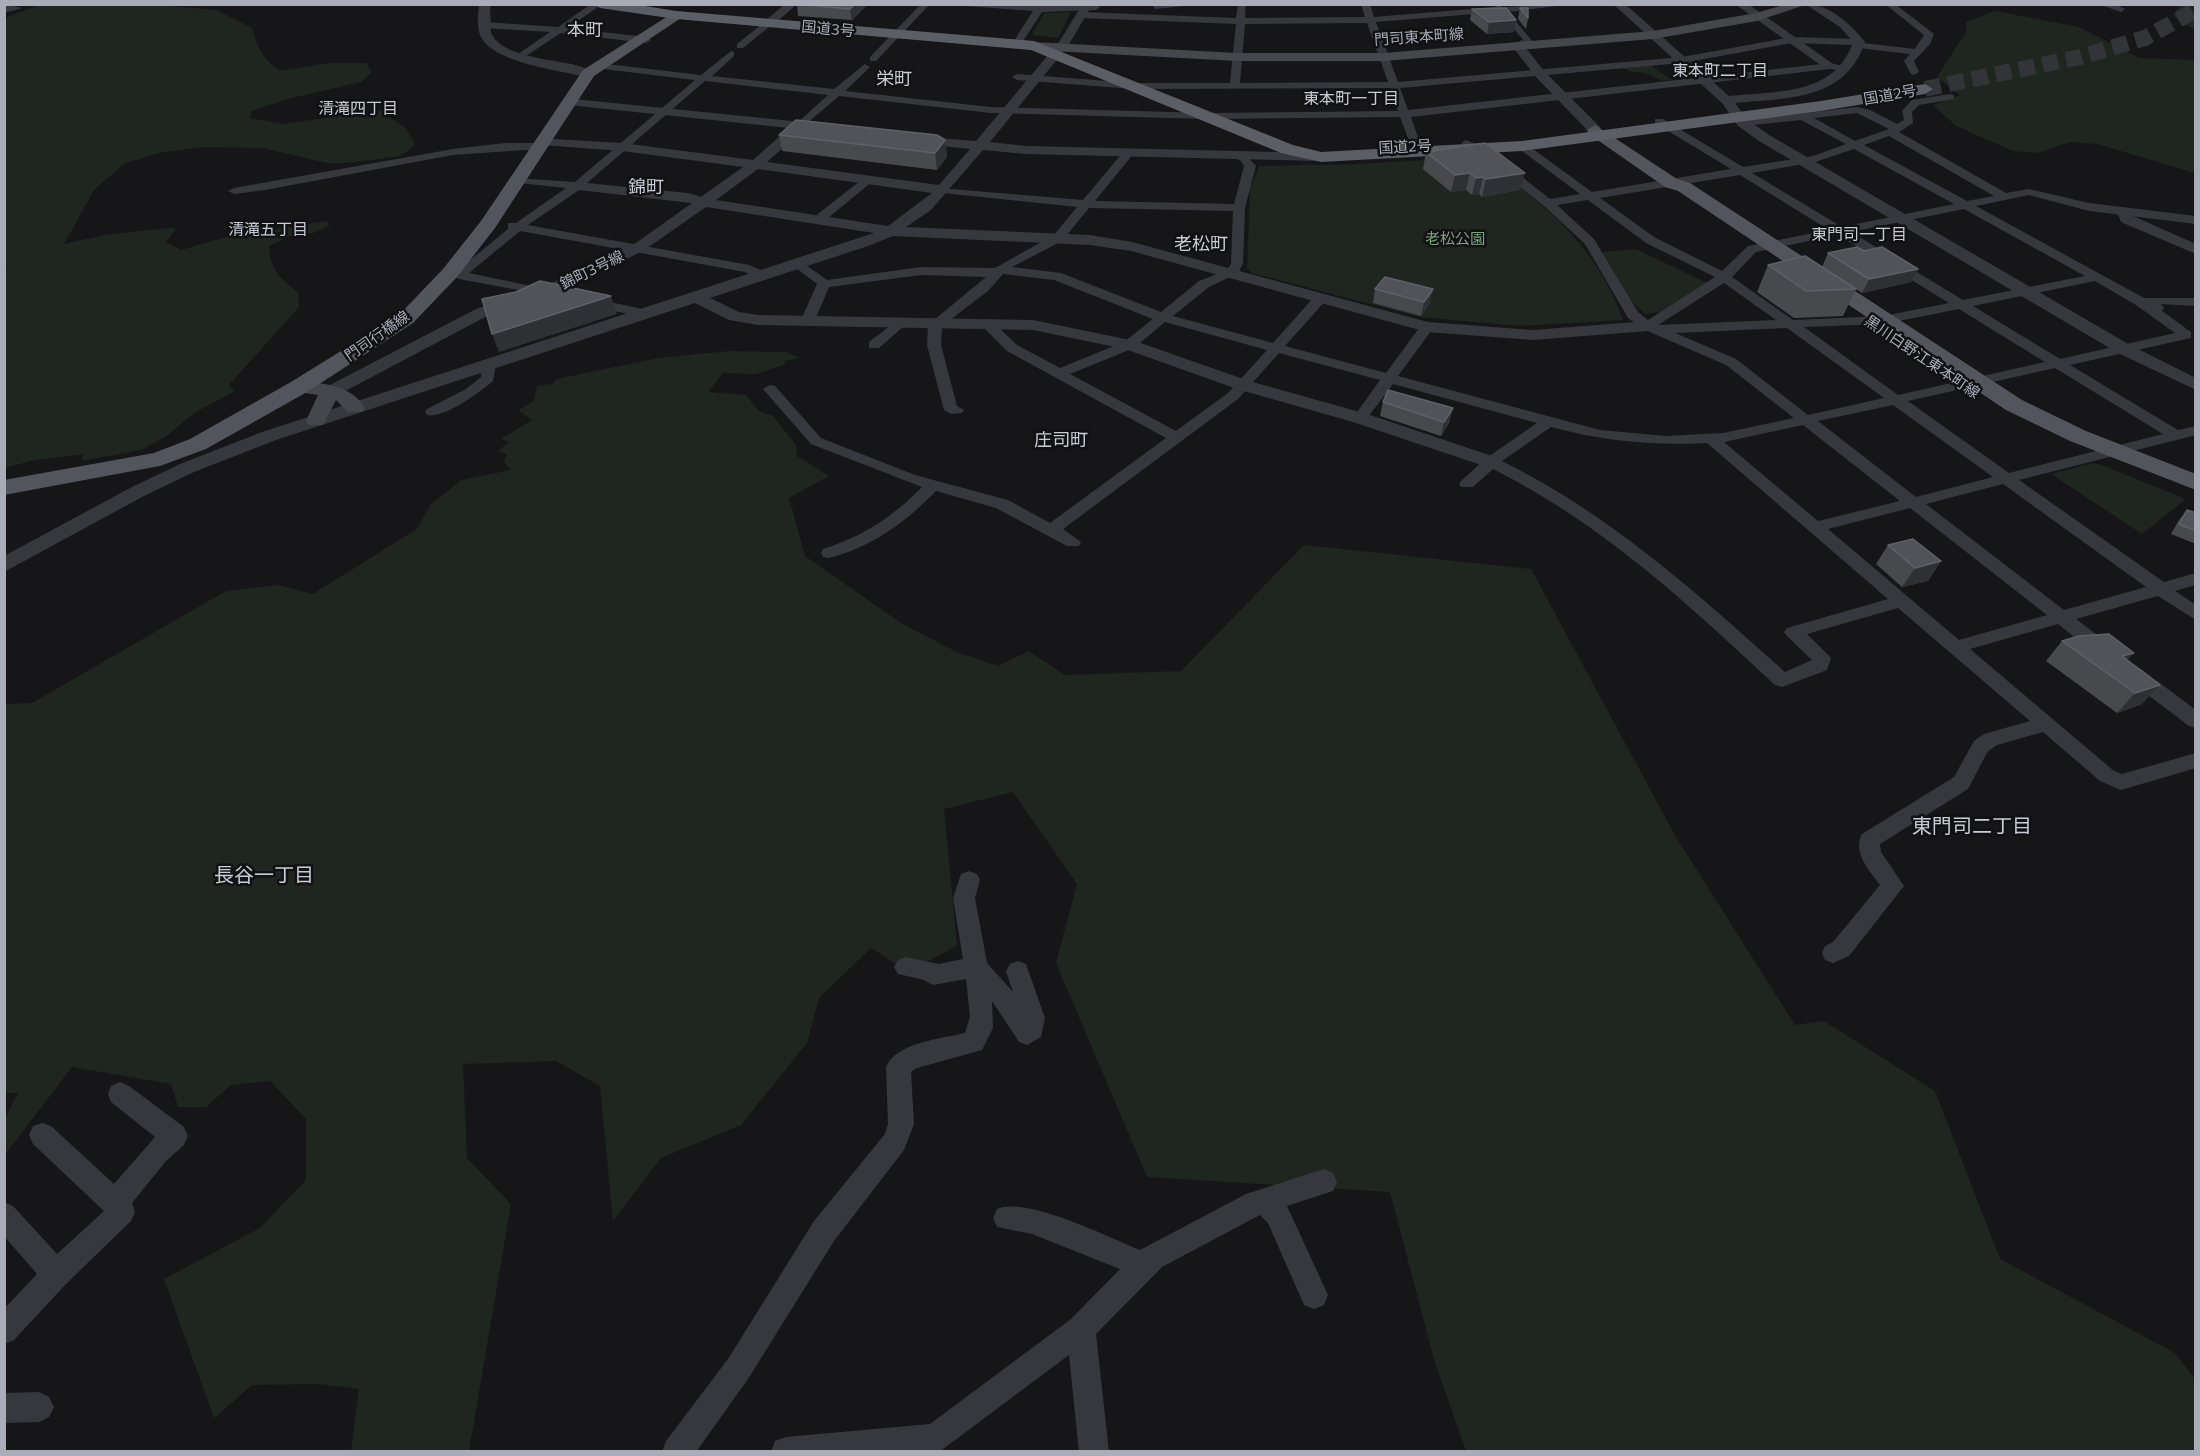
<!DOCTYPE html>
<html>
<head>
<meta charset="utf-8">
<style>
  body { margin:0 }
  #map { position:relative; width:2200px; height:1456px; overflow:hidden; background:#161618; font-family:Commissioner,sans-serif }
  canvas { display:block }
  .frame { position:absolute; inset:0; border:6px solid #a8adb8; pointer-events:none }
</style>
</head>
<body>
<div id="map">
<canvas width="2200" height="1456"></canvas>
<div class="frame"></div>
</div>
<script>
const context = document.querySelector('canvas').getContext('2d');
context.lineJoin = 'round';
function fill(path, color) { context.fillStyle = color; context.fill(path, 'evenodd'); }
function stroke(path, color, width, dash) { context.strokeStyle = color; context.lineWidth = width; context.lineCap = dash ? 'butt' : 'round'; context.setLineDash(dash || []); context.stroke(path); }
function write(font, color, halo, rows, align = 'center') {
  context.font = font + ' Commissioner,"Noto Sans JP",sans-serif'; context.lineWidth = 5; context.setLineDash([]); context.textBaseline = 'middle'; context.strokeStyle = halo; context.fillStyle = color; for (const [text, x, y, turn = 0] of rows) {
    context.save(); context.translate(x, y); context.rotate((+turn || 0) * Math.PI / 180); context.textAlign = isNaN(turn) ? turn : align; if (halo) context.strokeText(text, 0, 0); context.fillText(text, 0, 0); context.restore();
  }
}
fill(new Path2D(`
  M 42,4 L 149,4 L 216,10 L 252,28 C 258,48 262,58 280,71 L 328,63 L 366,63 L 372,72 L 361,82 L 287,99 L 252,111 L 250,118 L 283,124 L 380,110 L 407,129 L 415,145 L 401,156 L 348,163 L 327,163 L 263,148 L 202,147 L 158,153 L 124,164 L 94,190 L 64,244 L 105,235 L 168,228 L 176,229 L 166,242 L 181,250 L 223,238 L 327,221 L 329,225 C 318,232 314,234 302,234 C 292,234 278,242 269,246 C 270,269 280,279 298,292 L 299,307 L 229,385 L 235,391 L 196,412 L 165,437 L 141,450 L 82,461 L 83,454 L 35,460 L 5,468 L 4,267 L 7,265 L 4,265 L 5,18 Z
  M 2180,5 L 2195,5 L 2195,30 L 2173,16 Z
  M 1995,11 L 2079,27 L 2139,58 L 2195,60 L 2195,173 L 2097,144 L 2070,142 L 2037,153 L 2013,151 L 1956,126 L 1933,105 L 1960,95 L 1937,77 L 1966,32 L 1966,22 Z
  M 1071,12 L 1058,38 L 1032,35 L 1044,13 Z
  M 1650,65 L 1672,80 C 1660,81 1659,79 1648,74 C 1639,71 1635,75 1624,68 Z
  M 1478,157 C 1490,159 1502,173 1512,181 C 1564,221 1600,257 1623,320 L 1519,326 L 1420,317 L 1252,273 L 1247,269 L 1250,190 L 1259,166 L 1357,164 Z
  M 1636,249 L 1707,283 L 1661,312 L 1645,314 L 1630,299 L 1602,252 Z
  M 730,351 L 785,352 L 800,358 L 784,361 L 786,364 L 757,374 L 723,373 L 708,392 L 746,395 L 759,411 L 773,416 L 796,445 L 797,456 L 829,476 L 789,498 L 805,556 L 904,625 L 957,652 L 998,666 L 1029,651 L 1065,675 L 1181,671 L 1304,545 L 1531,569 L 1676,837 L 1795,1025 L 1824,1021 L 1935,1091 L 2000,1259 L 2175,1353 L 2195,1379 L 2195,1451 L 1466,1451 L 1435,1363 L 1390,1192 L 1147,1177 L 1056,963 L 1077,884 L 1013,792 L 944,809 L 957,946 L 908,971 L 871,948 L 819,998 L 807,1043 L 741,1125 L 661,1158 L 613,1221 L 600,1086 L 556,1061 L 463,1064 L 467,1158 L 511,1204 L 469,1451 L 351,1451 L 359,1389 L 318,1384 L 252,1385 L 214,1418 L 164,1279 L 260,1228 L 306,1180 L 306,1119 L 270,1081 L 231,1085 L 206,1107 L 178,1107 L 171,1084 L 72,1067 L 5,1155 L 5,1118 L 18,1093 L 4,1093 L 5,704 L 32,703 L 226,591 L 278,585 L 313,594 L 417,529 L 430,505 L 461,480 L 511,470 L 504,462 L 507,454 L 498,451 L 509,442 L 501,439 L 532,420 L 518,410 L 534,401 L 537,386 L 552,384 L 556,379 L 659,358 Z
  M 2093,463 L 2102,465 L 2186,499 L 2142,534 L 2051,474 Z`), '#1e261f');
stroke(new Path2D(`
  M 1925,89 L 2080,57 L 2145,38 L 2196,10`), '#333438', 16, [16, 8]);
fill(new Path2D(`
  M 4,4 L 22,8 L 4,13 Z
  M 591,4 L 602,4 L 568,28 L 646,37 L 651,40 L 646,43 L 561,33 L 521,59 L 516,56 L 518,54 L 550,32 L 484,28 L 479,25 L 484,22 L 558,27 Z
  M 921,4 L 930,4 L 876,61 L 870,61 L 870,57 Z
  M 938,4 L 1097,4 L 1100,7 L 1096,10 L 1042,12 L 1022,43 L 1019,44 L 1014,41 L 1033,11 Z
  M 1152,4 L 1205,4 L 1155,9 Z
  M 1238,4 L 1246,4 L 1245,18 L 1365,17 L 1361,4 L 1370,4 L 1374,17 L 1495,7 L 1498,4 L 1503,7 L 1573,4 L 1508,12 L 1532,41 L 1527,44 L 1499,12 L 1376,22 L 1398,82 L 1682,57 L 1792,37 L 1859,39 L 1863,43 L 1915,49 L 1924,35 L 1885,4 L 1895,4 L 1934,34 L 1930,44 L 1914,61 L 1919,72 L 1914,75 L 1911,74 L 1904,61 L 1910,54 L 1858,48 L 1853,45 L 1792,43 L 1682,63 L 1400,88 L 1408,110 L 1830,63 L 1851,68 L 1846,71 L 1830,69 L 1411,117 L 1421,146 L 1416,149 L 1411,146 L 1400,117 L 1208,119 L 991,113 L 839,96 L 800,129 L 796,128 L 796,124 L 828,95 L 705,81 L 587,183 L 688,193 L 708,199 L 708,205 L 579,190 L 528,225 L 749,265 L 768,273 L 768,279 L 758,279 L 745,272 L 520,231 L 469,273 L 555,291 L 555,297 L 459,279 L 444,273 L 450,269 L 457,271 L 508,229 L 508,223 L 516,223 L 566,188 L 518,183 L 514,182 L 514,178 L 575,182 L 695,80 L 595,68 L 595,64 L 598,63 L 701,75 L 731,51 L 734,52 L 734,56 L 712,76 L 834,89 L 865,64 L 870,67 L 868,69 L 845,91 L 991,107 L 1208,113 L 1398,111 L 1390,88 L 1134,89 L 1017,80 L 1012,77 L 1017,74 L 1134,83 L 1230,83 L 1236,24 L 1081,18 L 1076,15 L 1081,12 L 1236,18 ZM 1367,23 L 1388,82 L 1240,83 L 1245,24 Z
  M 2098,4 L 2114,4 L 2125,9 L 2121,12 Z
  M 766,21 L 774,23 L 743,48 L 737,48 L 737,44 Z
  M 1950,94 L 1954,95 L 1954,99 L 1919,105 L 1912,112 L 1913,123 L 1899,132 L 2006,193 L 2029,189 L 2089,203 L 2196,216 L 2196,224 L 2089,211 L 2029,195 L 1976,206 L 2144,298 L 2196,298 L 2196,306 L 2161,304 L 2164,308 L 2162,311 L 2191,332 L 2191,338 L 2070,365 L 2178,430 L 2196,426 L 2196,435 L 2019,480 L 2164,582 L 2196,573 L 2196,585 L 2175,591 L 2196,605 L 2196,620 L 2158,596 L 2076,619 L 2113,647 L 2115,652 L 2113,657 L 2099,657 L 2058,624 L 1970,649 L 2114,771 L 2122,774 L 2196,753 L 2196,768 L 2121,790 L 2100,781 L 2043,732 L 1997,745 L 1988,751 L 1968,789 L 1880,844 L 1881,852 L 1904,886 L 1849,956 L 1833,963 L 1825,960 L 1822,953 L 1825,946 L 1833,942 L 1880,885 C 1870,871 1852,853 1862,834 L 1954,777 L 1974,741 L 1984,734 L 2030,721 L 1898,608 L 1807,634 L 1831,658 L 1827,670 L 1782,687 L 1775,685 C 1687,603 1601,523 1493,469 L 1473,487 L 1461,487 L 1459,484 L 1461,481 L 1485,459 L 1537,423 L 1393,384 L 1365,421 L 1355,421 L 1353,418 L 1380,380 L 1279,353 L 1238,399 L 1063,529 L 1081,542 L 1079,546 L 1067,546 L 996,508 L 936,491 C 906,522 872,547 829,558 L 823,557 L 821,553 L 823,549 C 862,537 894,516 922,487 L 811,444 L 763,389 L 770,385 L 775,386 L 821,438 L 915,475 L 1008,500 L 1050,523 L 1166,438 L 1007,351 L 981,325 L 983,322 L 993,322 L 1017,345 L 1060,368 L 1124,342 L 1153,319 L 1054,280 L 1003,274 L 988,291 L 942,326 L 941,345 L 957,406 L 964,410 L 962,413 L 951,414 L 944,410 L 927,345 L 928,325 L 986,277 L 921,275 L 829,287 L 815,320 L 808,324 L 801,320 L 817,284 L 792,265 L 794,262 L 802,262 L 827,280 L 921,267 L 995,268 L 1054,235 L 1077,207 L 943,193 L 937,190 L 939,188 L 1083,200 L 1124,151 L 1128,150 L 1134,153 L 1095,201 L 1234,204 L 1244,166 L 1241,161 L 1229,156 L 1229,152 C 1241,150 1249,157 1256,166 L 1245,208 L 1243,264 L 1238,273 L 1209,287 L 1173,316 L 1273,343 L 1315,296 L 1320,295 L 1327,299 L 1285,346 L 1386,373 L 1422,324 L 1427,323 L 1434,327 L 1398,376 L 1600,430 L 1666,436 L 1723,433 L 1794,418 L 1726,365 L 1643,329 L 1628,318 L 1585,244 L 1544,206 L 1477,152 L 1461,143 L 1466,140 L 1485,148 L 1550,199 L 1580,194 L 1518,148 L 1518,144 L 1526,144 L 1592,192 L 1731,169 L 1655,123 L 1655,119 L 1663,119 L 1743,167 L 1813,156 L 1846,144 L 1801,120 L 1743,126 L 1739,125 L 1739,121 L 1857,107 L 1870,110 L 1897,124 L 1904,120 L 1902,111 L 1912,100 ZM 1857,113 L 1889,129 L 1855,141 L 1814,118 ZM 1889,136 L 1994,196 L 1967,201 L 1864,145 ZM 1854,149 L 1954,204 L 1842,227 L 1752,173 L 1815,162 ZM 1740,175 L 1829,230 L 1748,246 L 1722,271 L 1654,237 L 1600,198 ZM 1588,200 L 1646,243 L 1715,277 L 1648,320 L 1638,312 L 1594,239 L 1557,205 ZM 1089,208 L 1233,211 L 1231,264 L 1227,270 L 1199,281 L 1161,312 L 1061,273 L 1012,267 L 1062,241 ZM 1964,209 L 2085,276 L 1963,300 L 1851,232 ZM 1838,235 L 1949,303 L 1884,316 L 1793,320 L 1732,277 L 1756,252 ZM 2095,281 L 2136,305 L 2175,333 L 2060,359 L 1973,306 ZM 1724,283 L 1776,320 L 1658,325 ZM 1959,309 L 2045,362 L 1898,395 L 1804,327 L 1884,324 ZM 1165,322 L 1267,350 L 1228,393 L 1176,431 L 1070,374 L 1134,348 ZM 1787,328 L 1884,398 L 1808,415 L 1736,359 L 1675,333 ZM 2055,368 L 2163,434 L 2009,473 L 1908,401 ZM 1893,405 L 1993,477 L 1916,497 L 1818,421 ZM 1803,425 L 1900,501 L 1818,521 L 1724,442 ZM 1551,427 C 1603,441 1653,446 1707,443 L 1888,599 L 1787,628 L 1784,632 L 1787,636 L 1812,660 L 1785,672 C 1696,592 1609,514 1502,461 ZM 2003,484 L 2146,587 L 2064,610 L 1926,504 ZM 1910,508 L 2047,615 L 1959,640 L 1828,529 Z
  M 505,143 L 539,143 L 544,146 L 539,149 L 453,155 L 265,190 L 234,194 L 228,191 L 234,188 L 453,149 Z
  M 864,178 L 874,180 L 822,223 L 814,223 L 814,217 Z
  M 591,298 L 652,311 L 654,314 L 647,318 L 586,305 L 586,299 Z
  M 899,319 L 906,323 L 904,326 L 879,348 L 869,348 L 869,342 Z
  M 489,360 L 496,364 L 493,381 C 480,392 444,419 427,415 L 425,412 L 427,409 L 466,389 L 481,377 L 482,364 Z
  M 2134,667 L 2141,669 L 2196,710 L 2196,728 L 2189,726 L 2127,679 L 2125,674 L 2127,669 Z
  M 969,871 L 977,874 L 980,880 L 975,898 L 987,963 L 1013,992 L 1006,971 L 1010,964 L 1018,961 L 1026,964 L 1045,1018 L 1041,1037 L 1027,1045 L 1019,1042 L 992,1001 L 993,1028 L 982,1050 L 917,1068 L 911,1072 L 914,1124 L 904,1150 L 834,1241 L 748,1379 L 696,1452 L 662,1452 L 666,1441 L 728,1359 L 814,1221 L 885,1134 L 888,1124 L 886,1067 C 897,1042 941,1039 965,1033 L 970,1017 L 966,979 L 933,985 L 924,980 L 898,974 L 894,967 L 898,960 L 906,957 L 939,964 L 963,959 L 953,898 L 961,874 Z
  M 120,1082 L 129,1086 L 184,1127 L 188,1136 L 184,1145 L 166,1161 L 132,1203 L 135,1212 L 131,1221 L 66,1284 L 14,1340 L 4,1344 L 4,1309 L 37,1274 L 4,1236 L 4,1202 L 13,1206 L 57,1254 L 104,1211 L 33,1144 L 29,1135 L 33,1126 L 42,1123 L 51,1126 L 114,1184 L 155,1137 L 111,1102 L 108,1094 L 111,1086 Z
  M 1324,1169 L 1333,1173 L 1337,1182 L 1333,1191 L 1287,1206 L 1328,1295 L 1324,1305 L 1314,1309 L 1304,1305 L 1268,1223 L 1260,1215 L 1162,1267 L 1096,1334 L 1109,1452 L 1079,1452 L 1069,1355 L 939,1452 L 771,1452 L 775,1441 L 786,1437 L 930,1424 L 1071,1319 L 1120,1269 L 1032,1234 L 997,1227 L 993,1218 L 997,1209 C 1026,1196 1108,1237 1140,1250 L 1246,1194 Z
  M 39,1392 L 49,1397 L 54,1407 L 49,1417 L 39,1422 L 4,1423 L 4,1393 Z`), '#37383d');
fill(new Path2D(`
  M 479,4 L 490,4 L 491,33 C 506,64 576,57 594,73 L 588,77 C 561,71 494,63 481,37 C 476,27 478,15 479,4 Z
  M 785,4 L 797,4 L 773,25 L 765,25 L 765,21 Z
  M 1089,4 L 1091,7 L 1068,46 L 990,142 L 1026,146 L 1321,153 L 1328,157 L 1321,161 L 1026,154 L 983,150 L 931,210 L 906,227 L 1090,235 L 1132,242 L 1428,322 L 1533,330 L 1648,321 L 1656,326 L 1648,331 L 1533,340 L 1427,332 L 1131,251 L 1090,245 L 893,236 L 868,246 L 710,298 L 739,312 L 758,315 L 1033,320 L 1135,341 L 1249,381 L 1367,414 L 1498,458 L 1501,462 L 1498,466 L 1484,466 L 1353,422 L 1237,389 L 1125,349 L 1033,330 L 758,325 L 729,320 L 695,303 L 276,440 L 194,472 L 144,496 L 4,572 L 4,556 L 130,488 L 180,464 L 262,432 L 874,233 L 706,207 L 643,251 L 523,308 L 489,315 L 336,396 L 324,396 L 321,392 L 324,388 L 478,308 L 513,301 L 633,245 L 743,167 L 622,151 L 542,145 L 535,141 L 537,138 L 622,143 L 753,160 L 789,128 L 568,105 L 562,101 L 564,98 L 822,124 L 829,128 L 827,131 L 803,130 L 767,162 L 939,185 L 970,149 L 913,143 L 906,139 L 908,136 L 976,141 L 1059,42 L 1082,5 ZM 758,169 L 932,193 L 888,226 L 716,200 Z
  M 1613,4 L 1625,4 L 1729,96 C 1776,91 1835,96 1853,42 L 1840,27 L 1805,4 C 1829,4 1850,23 1865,42 C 1846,101 1786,98 1735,103 L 1748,120 L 1769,135 L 2130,345 L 2196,378 L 2196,390 L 2118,353 L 1759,141 L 1738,126 L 1722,103 Z
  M 1735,4 L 1748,4 L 1836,66 L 1826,69 Z
  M 1523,39 L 1531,39 L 1531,43 L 1525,47 L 1544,71 L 1600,127 L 1600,133 L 1590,133 L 1536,77 L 1512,46 Z
  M 2124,208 L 2129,209 L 2133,216 L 2196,244 L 2196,254 L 2121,222 L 2117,212 Z`), '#37383d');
fill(new Path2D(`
  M 1787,4 L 1808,4 L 1757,21 L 1653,39 L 1384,61 L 1237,61 L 1034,50 L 1027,46 L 1034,42 L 1237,53 L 1384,53 L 1653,31 L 1756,13 Z
  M 299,381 C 325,384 350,384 365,408 L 362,412 L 348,412 L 336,400 L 323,425 L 309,425 L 306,421 L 318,395 L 292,391 L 289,387 L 292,383 Z`), '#45474d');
fill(new Path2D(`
  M 676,11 L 683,15 L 681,18 L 594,76 L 495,228 L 457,277 L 413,323 L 307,392 L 206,449 L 160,466 L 4,495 L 4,480 L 154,453 L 190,439 L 291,382 L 399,315 L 443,269 L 481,221 L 583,70 Z
  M 1595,125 L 1677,179 L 1690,183 L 2022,400 L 2086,431 L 2196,474 L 2196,490 L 2070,441 L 2006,410 L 1678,191 L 1665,187 L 1589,134 L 1587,130 Z`), '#53555c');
fill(new Path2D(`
  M 593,4 L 633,4 L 676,11 L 1034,41 L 1293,145 L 1321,152 L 1522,141 L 1821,101 L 1925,84 L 1933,89 L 1925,94 L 1821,111 L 1522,151 L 1321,162 L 1281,153 L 1031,50 L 676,19 L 600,8 Z`), '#5b5e65');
stroke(new Path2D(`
  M 1008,4 L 1069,4`), '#4a4c52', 2, [4, 3]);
fill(new Path2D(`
  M 797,4 L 868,4 L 852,20 L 798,16 Z
  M 1520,8 L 1528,18 L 1526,29 L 1518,19 Z
  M 1472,9 L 1514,32 L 1487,34 L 1470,20 Z
  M 779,135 L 945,140 L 947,157 L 937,170 L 782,151 Z
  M 1426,152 L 1520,190 L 1482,197 L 1479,194 L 1472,195 L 1466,190 L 1451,192 L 1423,169 Z
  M 1864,251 L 1918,269 L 1911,282 L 1862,293 L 1856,289 L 1843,316 L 1794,318 L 1757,292 L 1768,265 L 1822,267 L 1828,253 Z
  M 1375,289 L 1430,303 L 1421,316 L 1373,303 Z
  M 1383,402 L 1453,408 L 1449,423 L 1441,436 L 1380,416 Z
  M 2187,510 L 2196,513 L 2196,544 L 2171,534 L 2179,520 Z
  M 1888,545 L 1941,561 L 1928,581 L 1902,587 L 1876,564 Z
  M 2062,641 L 2127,660 L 2142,704 L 2117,713 L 2046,661 Z`), '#47494d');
fill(new Path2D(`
  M 855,4 L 868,4 L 852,20 L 850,9 Z
  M 1516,20 L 1514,32 L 1487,34 L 1489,22 Z
  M 945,140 L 947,157 L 937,170 L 935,153 Z
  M 1470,173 L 1466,190 L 1451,192 L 1455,175 Z
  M 1525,173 L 1520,190 L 1482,197 L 1486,179 Z
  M 1483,177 L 1479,194 L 1472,195 L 1476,178 Z
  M 1918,269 L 1911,282 L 1862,293 L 1869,279 Z
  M 1433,289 L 1430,303 L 1421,316 L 1424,302 Z
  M 611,296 L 617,314 L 499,352 L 492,334 Z
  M 1453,408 L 1449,423 L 1441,436 L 1444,422 Z
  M 1941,561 L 1928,581 L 1902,587 L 1915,568 Z
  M 2134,653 L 2116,672 L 2122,656 Z
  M 2160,685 L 2142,704 L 2117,713 L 2135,693 Z`), '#2f3033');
const building = new Path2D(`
  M 797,4 L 855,4 L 850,9 Z
  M 1506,8 L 1516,20 L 1489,22 L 1472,9 Z
  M 1520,8 L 1528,8 L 1528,18 Z
  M 796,120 L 937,135 L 945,140 L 935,153 L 779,135 Z
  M 1485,143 L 1525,173 L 1486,179 L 1483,177 L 1476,178 L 1470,173 L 1455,175 L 1426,152 Z
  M 1857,247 L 1864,251 L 1882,247 L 1918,269 L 1869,279 L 1828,253 Z
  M 1805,256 L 1856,289 L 1806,291 L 1768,265 Z
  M 1385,277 L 1433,289 L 1424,302 L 1375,289 Z
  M 540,281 L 611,296 L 492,334 L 482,299 L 516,292 Z
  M 1388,390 L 1453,408 L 1444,422 L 1383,402 Z
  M 2187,510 L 2196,513 L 2196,531 L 2179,524 Z
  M 1913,539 L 1941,561 L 1915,568 L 1888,545 Z
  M 2109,634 L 2134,653 L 2122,656 L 2160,685 L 2135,693 L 2062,641 L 2079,636 Z`);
fill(building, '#525359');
stroke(building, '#5f6168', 1.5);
write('15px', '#a8adb8', '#111113', [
  ["国道3号",828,29,5],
  ["門司東本町線",1419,37,-4],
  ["国道2号",1890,95,-10],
  ["国道2号",1405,147,-3],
  ["錦町3号線",592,270,-26],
  ["門司行橋線",377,336,-35],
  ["黒川白野江東本町線",1922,357,34]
]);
write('15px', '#7fa381', '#111113', [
  ["老松公園",1455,239]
]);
write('16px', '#c9ccd4', '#111113', [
  ["東本町二丁目",1720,71],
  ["東本町一丁目",1351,99],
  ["清滝四丁目",358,109],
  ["清滝五丁目",268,230],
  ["東門司一丁目",1859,235]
]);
write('18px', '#c9ccd4', '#111113', [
  ["本町",585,30],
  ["栄町",894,79],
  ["錦町",646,187],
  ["老松町",1201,244],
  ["庄司町",1061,440]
]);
write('20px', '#c9ccd4', '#111113', [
  ["東門司二丁目",1972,826],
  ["長谷一丁目",264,875]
]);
</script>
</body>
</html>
